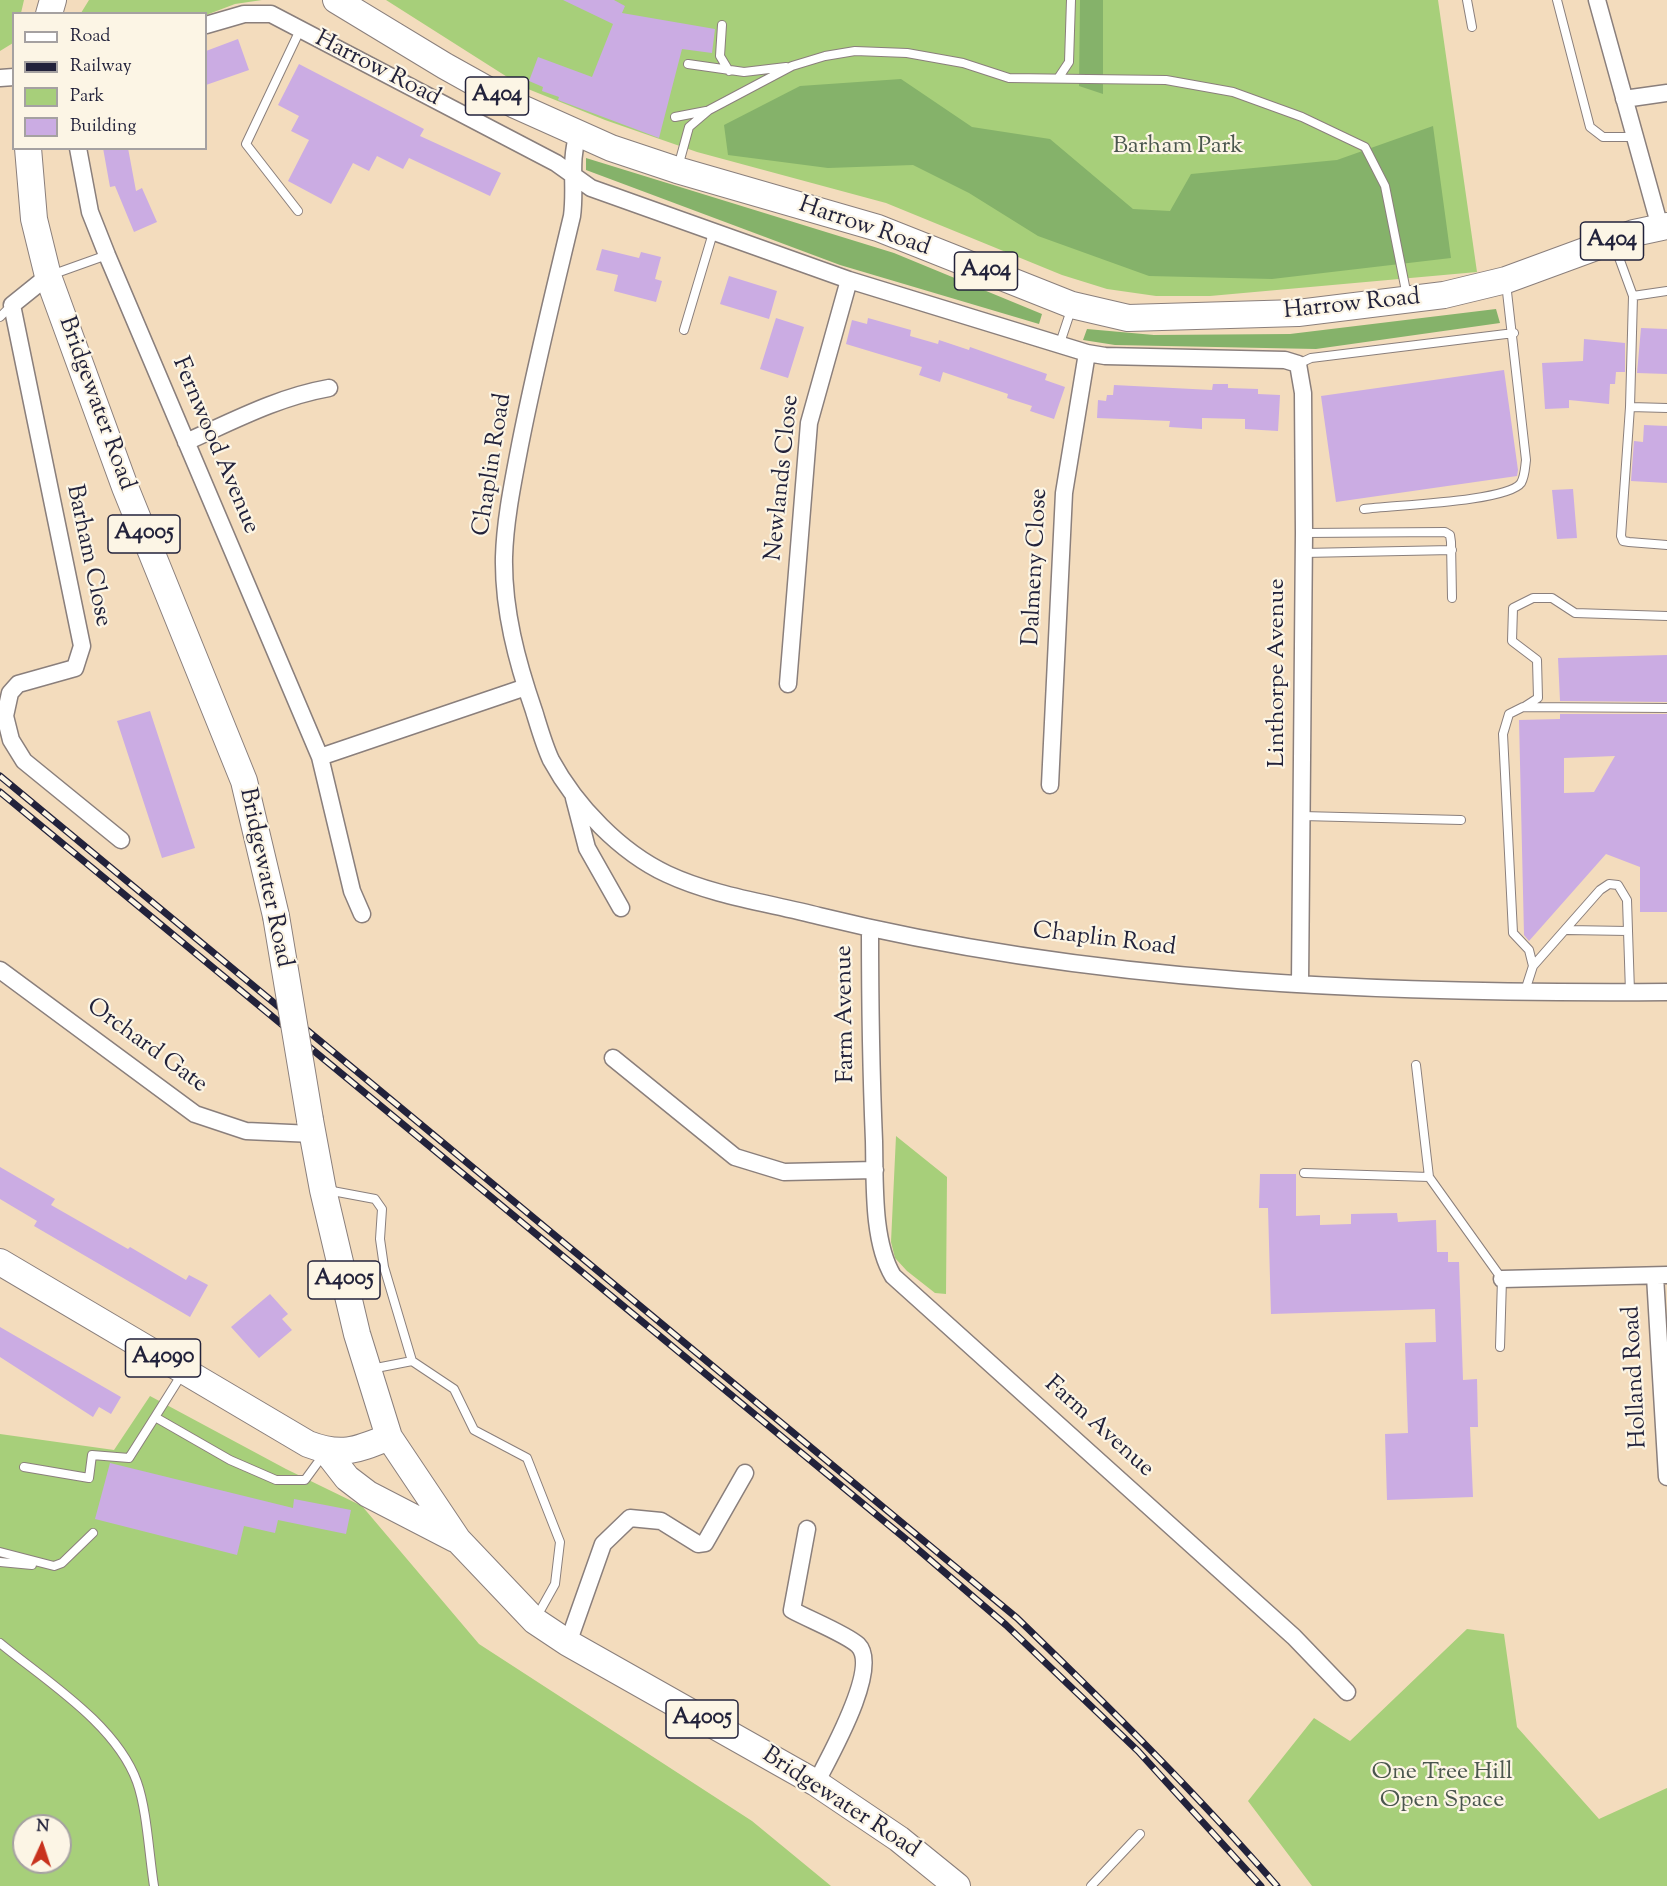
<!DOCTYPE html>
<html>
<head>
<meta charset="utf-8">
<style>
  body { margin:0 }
  #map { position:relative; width:1667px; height:1886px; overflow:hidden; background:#f3dcbd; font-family:"Sorts Mill Goudy",serif }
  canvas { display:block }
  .legend { position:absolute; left:12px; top:12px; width:195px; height:138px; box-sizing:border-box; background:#fcf5e5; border:2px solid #a5a1a1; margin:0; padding:8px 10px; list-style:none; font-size:18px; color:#22223b }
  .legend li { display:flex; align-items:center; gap:12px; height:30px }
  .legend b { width:30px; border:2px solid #a5a1a1 }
  .north { position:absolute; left:12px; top:1814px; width:60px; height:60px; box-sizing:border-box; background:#fcf5e5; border:2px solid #a5a1a1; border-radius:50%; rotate:3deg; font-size:16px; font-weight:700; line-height:24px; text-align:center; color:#22223b }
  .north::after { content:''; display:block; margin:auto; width:21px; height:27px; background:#c8321e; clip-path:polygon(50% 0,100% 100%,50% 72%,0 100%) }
</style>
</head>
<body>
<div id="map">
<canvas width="1667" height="1886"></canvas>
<ul class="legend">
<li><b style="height:8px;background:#fff"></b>Road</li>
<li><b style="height:8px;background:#22223b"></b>Railway</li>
<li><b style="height:16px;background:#a7cf7a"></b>Park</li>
<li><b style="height:16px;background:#cbace3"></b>Building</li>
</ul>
<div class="north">N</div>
</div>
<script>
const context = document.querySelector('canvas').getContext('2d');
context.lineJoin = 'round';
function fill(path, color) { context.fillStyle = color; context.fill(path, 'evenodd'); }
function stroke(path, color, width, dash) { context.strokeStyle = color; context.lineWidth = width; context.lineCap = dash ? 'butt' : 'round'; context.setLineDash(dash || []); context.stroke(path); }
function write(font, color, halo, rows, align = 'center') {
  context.font = font + ' "Sorts Mill Goudy",serif'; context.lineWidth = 4.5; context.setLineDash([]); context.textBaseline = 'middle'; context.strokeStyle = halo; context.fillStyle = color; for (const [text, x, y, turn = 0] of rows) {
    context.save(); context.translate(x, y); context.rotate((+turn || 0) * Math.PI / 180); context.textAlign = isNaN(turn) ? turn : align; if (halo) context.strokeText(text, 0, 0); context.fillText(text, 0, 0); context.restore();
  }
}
fill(new Path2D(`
  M 0,0 L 24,0 L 21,13 L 14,14 L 13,43 L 0,51 Z
  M 89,0 L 262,0 L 235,4 L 206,15 L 81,13 Z
  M 386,0 L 1438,0 L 1477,272 L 1210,296 L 1156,296 L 1107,289 L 1062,275 L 886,203 L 697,152 L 605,120 L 523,87 Z
  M 896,1136 L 947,1177 L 946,1294 L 935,1293 L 907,1271 L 895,1258 L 891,1242 Z
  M 150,1396 L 286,1469 L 362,1506 L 479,1644 L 752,1821 L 831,1886 L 0,1886 L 0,1434 L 114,1450 ZM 24,1826 L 60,1826 L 60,1862 L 24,1862 Z
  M 1467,1629 L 1504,1634 L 1517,1727 L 1599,1819 L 1667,1788 L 1667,1886 L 1312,1886 L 1248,1801 L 1314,1718 L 1350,1741 Z`), '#a7cf7a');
fill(new Path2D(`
  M 1080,0 L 1103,0 L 1103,94 L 1079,86 Z
  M 901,79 L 972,127 L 1050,139 L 1133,209 L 1170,211 L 1191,174 L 1337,160 L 1433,126 L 1451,258 L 1272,279 L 1149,276 L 1038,236 L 969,193 L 913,165 L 828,168 L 728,155 L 724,125 L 800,86 Z
  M 586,158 L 894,253 L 1042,314 L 1039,324 L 840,265 L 586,170 Z
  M 1496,309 L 1500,323 L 1316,349 L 1115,345 L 1083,340 L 1087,329 L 1154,335 L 1290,334 Z`), '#85b26a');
fill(new Path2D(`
  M 563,0 L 614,0 L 625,6 L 622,13 L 715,29 L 712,53 L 682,49 L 659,138 L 558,100 L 559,97 L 542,91 L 543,87 L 529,81 L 538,57 L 592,77 L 613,24 Z
  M 238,39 L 249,70 L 206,85 L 206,51 Z
  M 299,64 L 424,129 L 420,136 L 501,173 L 490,196 L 409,158 L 403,169 L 377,156 L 369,171 L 353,163 L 331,204 L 288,181 L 309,140 L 291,131 L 299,116 L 278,105 Z
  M 103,148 L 128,148 L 136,191 L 142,188 L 157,222 L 134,232 L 115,186 L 110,187 Z
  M 602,249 L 639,258 L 641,252 L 661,257 L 655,279 L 662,281 L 656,302 L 614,291 L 618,275 L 596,270 Z
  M 729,276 L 777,291 L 769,319 L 720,304 Z
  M 776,318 L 804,327 L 788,378 L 760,369 Z
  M 868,318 L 911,330 L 910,336 L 938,344 L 939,340 L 969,350 L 970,347 L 1047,374 L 1045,380 L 1065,387 L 1054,419 L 1030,411 L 1032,406 L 1007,398 L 1008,394 L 943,372 L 940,382 L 919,375 L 922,367 L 846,344 L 852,320 L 867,324 Z
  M 1641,328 L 1667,329 L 1667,374 L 1637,373 Z
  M 1584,339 L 1625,343 L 1625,372 L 1616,372 L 1615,384 L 1610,384 L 1609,404 L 1569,400 L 1569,408 L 1545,409 L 1542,363 L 1583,361 Z
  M 1504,370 L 1518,470 L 1517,476 L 1336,502 L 1321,396 Z
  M 1213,384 L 1228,384 L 1228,388 L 1258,389 L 1258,394 L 1280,395 L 1278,431 L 1245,429 L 1245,419 L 1202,418 L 1202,429 L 1169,427 L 1170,421 L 1097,418 L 1098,400 L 1106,401 L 1107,395 L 1113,395 L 1114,385 L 1212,390 Z
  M 1644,425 L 1667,426 L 1667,483 L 1631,481 L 1634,441 L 1643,442 Z
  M 1573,489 L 1577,538 L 1557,539 L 1552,490 Z
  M 1667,655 L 1667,702 L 1560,701 L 1558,658 Z
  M 150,711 L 195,848 L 162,858 L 117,721 Z
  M 1560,714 L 1667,714 L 1667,912 L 1640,912 L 1640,867 L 1606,854 L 1529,941 L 1524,935 L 1519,720 L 1560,719 ZM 1615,756 L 1594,792 L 1564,793 L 1564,758 Z
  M 0,1167 L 55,1199 L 51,1205 L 128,1249 L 130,1247 L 186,1280 L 189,1275 L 208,1285 L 190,1317 L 34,1226 L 37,1221 L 0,1199 Z
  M 1260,1174 L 1296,1174 L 1296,1216 L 1320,1215 L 1320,1225 L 1351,1224 L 1351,1214 L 1397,1213 L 1398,1222 L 1436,1220 L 1437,1252 L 1448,1252 L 1448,1262 L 1459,1262 L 1463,1380 L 1477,1379 L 1478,1427 L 1470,1427 L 1473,1497 L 1387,1500 L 1385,1434 L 1408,1433 L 1405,1343 L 1436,1342 L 1435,1309 L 1271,1314 L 1268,1208 L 1259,1208 Z
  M 270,1294 L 288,1314 L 282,1319 L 292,1330 L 259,1358 L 231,1327 Z
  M 0,1327 L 121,1397 L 111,1414 L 99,1407 L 93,1417 L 0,1357 Z
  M 110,1463 L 293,1508 L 294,1499 L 351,1510 L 346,1534 L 278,1520 L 275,1533 L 244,1526 L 237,1555 L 95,1519 Z`), '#cbace3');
const lane = new Path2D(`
  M 1467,0 L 1472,27
  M 1557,0 L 1590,127 L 1603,137 L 1635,137
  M 722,25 L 720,56 L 729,71
  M 688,64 L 744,72 L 786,67
  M 1059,77 L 1069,62 L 1071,0
  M 675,117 L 706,111
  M 678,167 L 689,127 L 709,110 L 792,66 L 825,56 L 855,51 L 907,53 L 963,63 L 1009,78 L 1166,80 L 1233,92 L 1302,117 L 1365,147 L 1385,186 L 1407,296
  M 298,211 L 246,144 L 300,30
  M 1614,244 L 1633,296 L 1630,407 L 1667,408
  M 51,275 L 107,255
  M 1633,296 L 1667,291
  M 0,317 L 12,305
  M 684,330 L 713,233
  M 1060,343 L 1072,307
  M 1298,364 L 1311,358 L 1514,333
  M 1630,407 L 1621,536 L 1623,541 L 1629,542 L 1667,545
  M 1364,509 C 1392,505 1507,502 1521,483 C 1525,476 1525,467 1526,460 L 1506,283
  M 1304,533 L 1445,532 L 1450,535 L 1451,542 L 1452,598
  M 1304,553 L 1452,550
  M 1524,707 L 1538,698 L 1537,660 L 1512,641 L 1513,608 L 1533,598 L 1552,598 L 1575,613 L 1667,616
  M 1302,816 L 1461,820
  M 1567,930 L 1628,931
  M 1533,966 L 1529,950 L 1513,933 L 1503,734 L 1509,714 L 1523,707 L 1667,708
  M 1525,991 L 1533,966 L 1600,890 L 1609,884 L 1618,885 L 1627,900 L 1630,992
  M 1416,1065 L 1429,1177
  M 1304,1173 L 1429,1177 L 1502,1279 L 1500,1347
  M 327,1190 L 375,1199 L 382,1209 L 380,1239 L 384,1267 L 412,1361 L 454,1389 L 474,1430 L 527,1458 L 560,1542 L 555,1584 L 536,1618
  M 371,1369 L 412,1361
  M 182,1374 L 155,1417 L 230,1460 L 276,1480 L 305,1480 L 324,1454
  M 24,1467 L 89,1478 L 92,1455 L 129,1458 L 155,1417
  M 0,1552 L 54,1566 L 62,1563 L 93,1533
  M 0,1562 L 32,1565
  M 0,1643 C 46,1681 116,1724 137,1782 C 147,1810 149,1855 154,1886
  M 1091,1886 L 1140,1834`);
const street = new Path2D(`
  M 1597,0 L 1660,227
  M 206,25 L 244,14 L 271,14 L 556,163 L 591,188 L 849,280 L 1087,353 L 1105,356 L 1285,360 L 1298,364 L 1303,393 L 1304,533 L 1300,984
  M 0,78 L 14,77
  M 1624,99 L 1667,93
  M 578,134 C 569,162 576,187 572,216 C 554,292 535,368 520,445 C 513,482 505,520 504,557 C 503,610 517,662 534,711 C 539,727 544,745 551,760 C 576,806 620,852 667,874 C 714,896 769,903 819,916 C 1095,984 1384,994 1667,992
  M 78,148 L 90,212 L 107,255 L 320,757 L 352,891 L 362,914
  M 48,276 L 12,305 L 82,646 L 75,668 L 18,684 L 10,693 L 5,716 L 11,740 L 24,761 L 121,840
  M 186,442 C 233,421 278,397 329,388
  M 788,684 L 809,423 L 849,280
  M 320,757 L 526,687
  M 1050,785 L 1064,493 L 1087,353
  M 574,798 L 587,848 L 621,908
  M 870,928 C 870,999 871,1070 874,1141 C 875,1182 872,1241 893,1276 L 1294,1637 L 1347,1692
  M 0,970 L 195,1114 L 246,1131 L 313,1134
  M 613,1058 L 735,1157 L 784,1172 L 875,1170
  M 1655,1276 L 1667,1477
  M 1502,1279 L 1667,1275
  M 807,1529 L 792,1610 C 808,1619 846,1634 858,1645 C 881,1668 828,1759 816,1783
  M 568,1643 L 603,1544 L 630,1518 L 661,1521 L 698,1544 L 705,1543 L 745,1473`);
const primary = new Path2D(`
  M 336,0 L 445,66 L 515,105 L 611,148 L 677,170 L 878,228 L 1072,305 L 1128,318 L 1298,313 L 1444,295 L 1506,280 L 1634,233 L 1667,226
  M 49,14 L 53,0
  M 28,148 L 34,219 L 48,276 L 125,487 L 244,781 L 276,916
  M 310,1120 L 323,1190 L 357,1334 L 389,1437 L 458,1540 L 535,1621 L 568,1643 L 816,1783 L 899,1839 L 957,1886
  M 0,1262 L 308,1444 C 342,1457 357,1450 389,1437
  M 326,1451 L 347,1478 L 368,1494 L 455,1539`);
stroke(lane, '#8a7f7c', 10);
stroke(street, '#8a7f7c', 19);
stroke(primary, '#8a7f7c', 28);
stroke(lane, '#fff', 8);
stroke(street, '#fff', 16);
stroke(primary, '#fff', 26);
const rail = new Path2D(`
  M 0,776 L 1017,1618 C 1107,1705 1195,1792 1277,1886
  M 0,792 L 907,1540 L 1006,1625 L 1138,1751 L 1261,1886`);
stroke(rail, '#22223b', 7);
stroke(rail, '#fcf5e5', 4.5, [14]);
const primaryBridge = new Path2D(`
  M 276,916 L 310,1120`);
stroke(primaryBridge, '#8a7f7c', 28, []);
stroke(primaryBridge, '#fff', 26);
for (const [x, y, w] of [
  [497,96,63],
  [1612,241,63],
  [986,271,63],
  [144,534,72],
  [344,1280,72],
  [163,1358,75],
  [702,1719,72]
]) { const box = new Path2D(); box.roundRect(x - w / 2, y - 19, w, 38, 4.5); context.fillStyle = '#fcf5e5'; context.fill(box); stroke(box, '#22223b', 1.5); }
write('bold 22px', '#22223b', null, [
  ["A404",497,96],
  ["A404",1612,241],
  ["A404",986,271],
  ["A4005",144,534],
  ["A4005",344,1280],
  ["A4090",163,1358],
  ["A4005",702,1719]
]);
write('24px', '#22223b', '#fcf5e5', [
  ["Harrow Road",377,70,27],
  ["Harrow Road",864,228,19],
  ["Harrow Road",1352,306,-6],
  ["Bridgewater Road",95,404,70],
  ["Fernwood Avenue",214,446,67],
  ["Chaplin Road",494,465,-81],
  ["Newlands Close",784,478,-84],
  ["Barham Close",87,556,78],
  ["Dalmeny Close",1037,567,-87],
  ["Linthorpe Avenue",1279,673,-90],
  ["Bridgewater Road",264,878,78],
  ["Chaplin Road",1104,941,7],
  ["Farm Avenue",847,1014,-91],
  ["Orchard Gate",146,1047,36],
  ["Holland Road",1637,1377,-93],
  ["Farm Avenue",1098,1428,42],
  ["Bridgewater Road",840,1804,33]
]);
write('24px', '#4a564e', '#fcf5e5', [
  ["Barham Park",1178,148],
  ["One Tree Hill",1442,1774],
  ["Open Space",1442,1802]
]);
</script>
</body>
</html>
